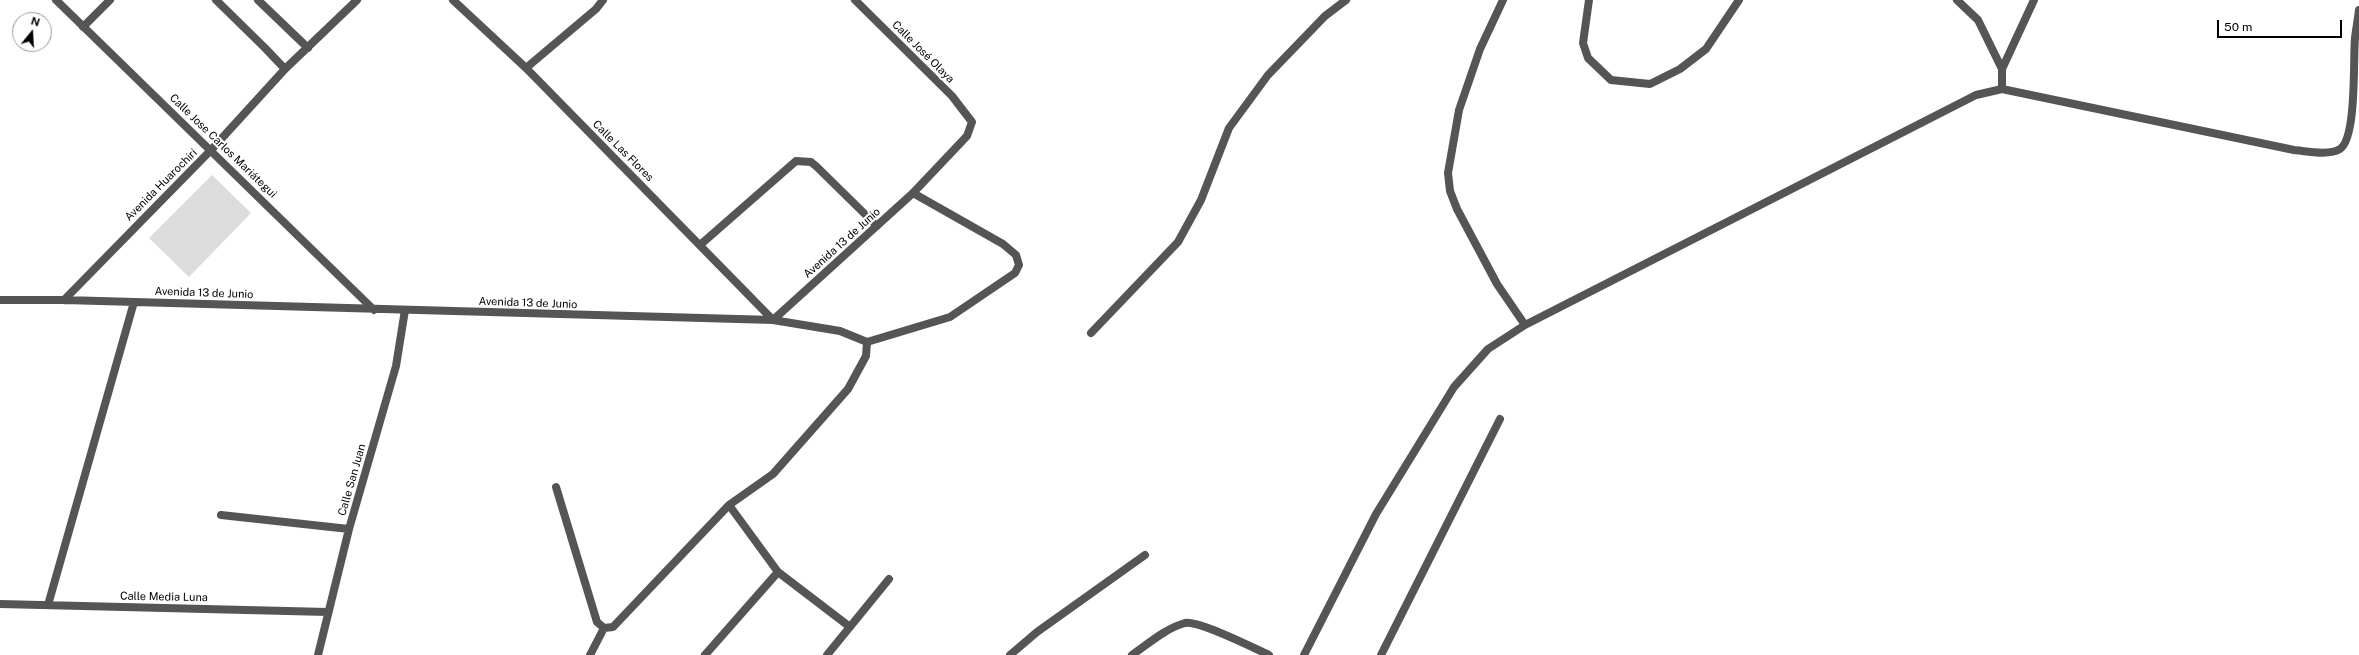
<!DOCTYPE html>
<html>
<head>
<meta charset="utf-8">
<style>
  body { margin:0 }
  #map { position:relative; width:2359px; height:655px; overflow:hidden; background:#fff; font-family:"Public Sans",sans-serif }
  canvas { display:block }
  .north { position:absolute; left:12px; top:12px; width:40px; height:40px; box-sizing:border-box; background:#fff; border:1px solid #999; border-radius:50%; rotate:18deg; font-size:11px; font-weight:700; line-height:16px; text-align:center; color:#000 }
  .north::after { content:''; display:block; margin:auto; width:14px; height:18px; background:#000; clip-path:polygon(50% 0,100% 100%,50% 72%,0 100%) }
  .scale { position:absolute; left:2217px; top:20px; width:125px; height:18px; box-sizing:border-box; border:2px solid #000; border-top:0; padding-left:5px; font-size:12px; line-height:14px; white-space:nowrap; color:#000; -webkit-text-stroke:3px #fff; paint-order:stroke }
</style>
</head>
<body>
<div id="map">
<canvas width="2359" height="655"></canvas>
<div class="north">N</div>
<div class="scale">50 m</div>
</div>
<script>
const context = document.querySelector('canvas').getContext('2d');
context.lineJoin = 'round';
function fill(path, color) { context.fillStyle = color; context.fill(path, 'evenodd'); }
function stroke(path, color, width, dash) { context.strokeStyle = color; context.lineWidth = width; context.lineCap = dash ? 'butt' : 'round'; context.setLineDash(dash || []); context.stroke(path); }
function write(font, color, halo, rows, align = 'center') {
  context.font = font + ' "Public Sans",sans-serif'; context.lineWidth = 4; context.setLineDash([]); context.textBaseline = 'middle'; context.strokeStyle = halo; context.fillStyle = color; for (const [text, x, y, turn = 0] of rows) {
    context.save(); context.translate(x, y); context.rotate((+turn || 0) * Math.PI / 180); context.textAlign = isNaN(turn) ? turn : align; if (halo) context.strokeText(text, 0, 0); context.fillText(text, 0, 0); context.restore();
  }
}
fill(new Path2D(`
  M 212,175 L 251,213 L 189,277 L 149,238 Z`), '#dcdcdc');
stroke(new Path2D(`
  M 56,0 L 374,310
  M 216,0 L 265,48 L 285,69
  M 258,0 L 308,48
  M 453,0 L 526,68 L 773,320 L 840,331 L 867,342 L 866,356 L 848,389 L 773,474 L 729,505 L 613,627 L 604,628 L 597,622 L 556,487
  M 1503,0 L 1480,49 L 1459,110 L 1448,173 L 1450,191 L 1457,209 L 1497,284 L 1525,325
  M 1589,0 L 1583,43 L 1588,58 L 1611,80 L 1650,84 L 1680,69 L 1706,49 L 1739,0
  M 1957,0 L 1978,20 L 2002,69 L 2002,89
  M 83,27 L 110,0
  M 526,68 L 596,9 L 603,0
  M 2002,69 L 2034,0
  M 700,245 L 796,161 L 811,162 L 817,167 L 877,226
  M 0,300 L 64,300 L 773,320 L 913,193 L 967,136 L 972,122 L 952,96 L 855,0
  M 64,300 L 212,149 L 285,69 L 357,0
  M 1091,333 L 1178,242 L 1201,200 L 1229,128 L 1268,75 L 1325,16 L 1346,0
  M 867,342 L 950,317 L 1015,273 L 1019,265 L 1016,255 L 1003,244 L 913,193
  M 729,505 L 778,572 L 850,627
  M 221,515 L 349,529
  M 0,604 L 328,612
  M 48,605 L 134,302
  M 318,655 L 349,529 L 396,366 L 405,310
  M 590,655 L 604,628
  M 705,655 L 778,572
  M 827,655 L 889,579
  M 1010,655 L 1037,632 L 1145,555
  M 1132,655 C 1148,644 1166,628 1185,623 C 1198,620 1254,648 1269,655
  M 1304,655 L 1376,514 L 1454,387 L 1488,349 L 1525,325 L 1976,95 L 2002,89 L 2294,150 C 2306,151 2329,156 2340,149 C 2357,138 2353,58 2355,38 C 2356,29 2358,19 2359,10
  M 1381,655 L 1500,419`), '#555', 8);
write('11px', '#000', '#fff', [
  ["Calle José Olaya",923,52,45],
  ["Calle Jose Carlos Mariátegui",223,146,44],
  ["Calle Las Flores",623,151,45],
  ["Avenida Huarochirí",161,185,-45],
  ["Avenida 13 de Junio",842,243,-42],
  ["Avenida 13 de Junio",204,293,2],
  ["Avenida 13 de Junio",528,303,2],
  ["Calle San Juan",352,480,-74],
  ["Calle Media Luna",164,597,1]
]);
</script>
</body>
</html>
